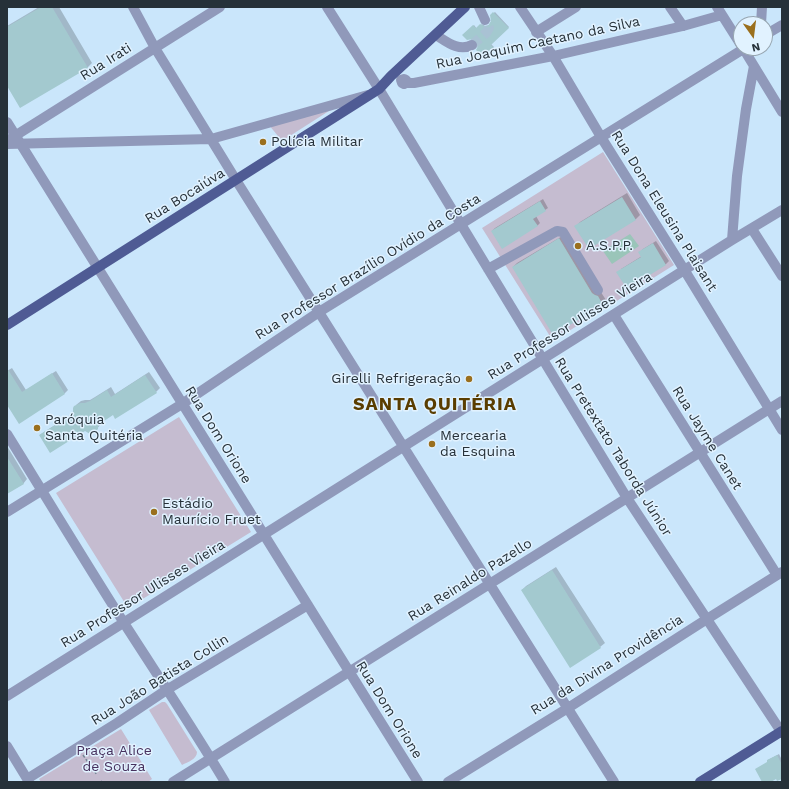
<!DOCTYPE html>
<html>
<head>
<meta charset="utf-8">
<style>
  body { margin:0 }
  #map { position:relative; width:789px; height:789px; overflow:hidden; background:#cae6fb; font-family:"Work Sans",sans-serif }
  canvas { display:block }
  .frame { position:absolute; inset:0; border:8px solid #263139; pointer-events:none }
  .north { position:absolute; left:733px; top:16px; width:40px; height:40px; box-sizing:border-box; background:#e1f2ff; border:1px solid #96a5b0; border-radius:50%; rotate:166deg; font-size:11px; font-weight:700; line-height:16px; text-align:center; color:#263139 }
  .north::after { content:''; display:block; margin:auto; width:14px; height:18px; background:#9a6f1d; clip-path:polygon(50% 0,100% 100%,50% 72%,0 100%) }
</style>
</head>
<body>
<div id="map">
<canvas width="789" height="789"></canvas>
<div class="frame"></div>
<div class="north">N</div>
</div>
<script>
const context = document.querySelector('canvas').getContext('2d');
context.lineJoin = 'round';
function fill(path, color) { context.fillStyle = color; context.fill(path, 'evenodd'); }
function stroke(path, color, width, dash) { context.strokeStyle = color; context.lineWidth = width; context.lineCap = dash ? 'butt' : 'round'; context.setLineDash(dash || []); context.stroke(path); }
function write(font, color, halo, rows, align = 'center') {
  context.font = font + ' "Work Sans",sans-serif'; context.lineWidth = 3; context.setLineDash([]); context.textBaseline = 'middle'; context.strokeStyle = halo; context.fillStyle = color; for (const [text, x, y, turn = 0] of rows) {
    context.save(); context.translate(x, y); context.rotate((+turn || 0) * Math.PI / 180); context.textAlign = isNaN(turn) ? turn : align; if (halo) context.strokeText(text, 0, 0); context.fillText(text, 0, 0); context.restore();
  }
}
fill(new Path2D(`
  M 332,109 L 282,141 L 269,125 Z
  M 603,152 L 674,265 L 553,341 L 482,228 Z
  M 179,417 L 251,532 L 128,608 L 56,493 Z
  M 162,702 L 165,702 L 167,704 L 197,752 C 197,759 188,762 182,765 L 149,710 Z
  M 121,729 L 152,779 L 148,782 L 41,782 L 39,779 Z`), '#c5bcd0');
fill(new Path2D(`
  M 630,234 L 639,246 L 612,264 L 603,251 Z`), '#9ac5b9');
fill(new Path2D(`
  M 39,7 L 59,7 L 92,63 L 88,67 L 20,107 L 7,84 L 7,26 Z
  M 495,12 L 509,27 L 491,44 L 494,47 L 484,56 L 477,39 L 464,35 L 474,25 L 477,29 L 482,24 L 485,26 L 489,25 L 492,21 L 491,15 Z
  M 627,193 L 640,215 L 636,219 L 589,248 L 576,227 L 580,222 Z
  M 543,199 L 548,208 L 536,216 L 540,223 L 537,226 L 492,231 L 495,228 Z
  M 564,235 L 606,300 L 602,304 L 513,267 L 517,263 Z
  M 656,241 L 669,261 L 666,264 L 627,288 L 621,269 L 642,256 L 640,252 L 643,249 Z
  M 12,368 L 26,390 L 56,371 L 68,390 L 65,393 L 19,422 L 7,403 L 7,371 Z
  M 149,372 L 160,388 L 156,392 L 113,413 L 101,422 L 101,424 L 95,431 L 85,430 L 40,435 L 44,432 L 74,413 L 76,405 L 81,401 L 85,400 L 90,400 L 95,397 L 111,387 L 115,394 Z
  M 7,446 L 27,479 L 23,484 L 7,493 Z
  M 556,567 L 605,643 L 600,647 L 522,590 L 526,586 Z
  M 779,754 L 782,760 L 782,778 L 776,778 L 769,782 L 764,782 L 768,761 L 768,760 Z`), '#0003');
fill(new Path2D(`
  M 41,7 L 52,7 L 88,68 L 20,108 L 7,86 L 7,27 Z
  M 493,12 L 509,28 L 491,45 L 494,48 L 484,58 L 476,50 L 478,46 L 476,40 L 473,39 L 467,40 L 462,35 L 473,25 L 476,28 L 480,24 L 484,26 L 488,26 L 491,21 L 490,15 Z
  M 622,197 L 636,220 L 589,249 L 574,226 Z
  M 540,201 L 546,211 L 533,219 L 538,226 L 502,249 L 491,231 Z
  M 559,238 L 592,293 L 595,295 L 598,296 L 603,305 L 553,335 L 512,267 Z
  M 653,243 L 666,265 L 627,289 L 616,272 L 641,257 L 638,252 Z
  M 7,368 L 22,392 L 52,373 L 65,394 L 19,424 L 7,405 Z
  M 145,375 L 157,393 L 115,419 L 113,415 L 98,425 L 98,429 L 95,432 L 90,434 L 85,431 L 50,453 L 39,435 L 73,414 L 73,408 L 74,406 L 81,403 L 85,403 L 90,401 L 107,390 L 111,397 Z
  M 7,457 L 24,484 L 7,494 Z
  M 552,570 L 601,648 L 570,668 L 521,590 Z
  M 777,755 L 782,765 L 782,779 L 777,781 L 776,779 L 771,782 L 762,782 L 755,769 L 767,762 L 767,760 Z`), '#a3c9cf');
stroke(new Path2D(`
  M 472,45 L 486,33 L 489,28 L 485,20`), '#a9c2d4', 10, [10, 5]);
stroke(new Path2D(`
  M 83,755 L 97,775
  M 101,781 L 102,782`), '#738694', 1.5, [3, 2]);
stroke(new Path2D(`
  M 133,7 L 155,48 L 236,180 L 614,782
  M 327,7 L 379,89 L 627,498 L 782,733
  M 479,7 L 485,20
  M 520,7 L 553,56 L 601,137 L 685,271 L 782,430
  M 670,7 L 683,26
  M 717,7 L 741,45
  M 761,24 L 762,7
  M 536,32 L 576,7
  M 436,35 C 447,42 459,52 472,45
  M 765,35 L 782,25
  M 743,48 L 782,112
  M 406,83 L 404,84 L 402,83 L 401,80 L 404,79 L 406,80 L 406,83 L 414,83 L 553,56 L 683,26 L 722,15
  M 7,122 L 418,782
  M 10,139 L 220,7
  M 7,144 L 211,139 L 368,95
  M 752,229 L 782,276
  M 732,240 L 737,176 L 746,109 L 754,66
  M 488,269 L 557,231 L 563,232 L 598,290
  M 614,315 L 777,575
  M 7,434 C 46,497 84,560 124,623 C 158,676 193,728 225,782
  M 7,512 L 182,404 L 319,312 L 745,48
  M 7,696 L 732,240 L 782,210
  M 7,746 L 29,782
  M 27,779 L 117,723 L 168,689 L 308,605
  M 173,782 L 782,401
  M 448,782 L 568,708 L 707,619 L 782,572`), '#9099ba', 10);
stroke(new Path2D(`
  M 7,325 L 379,89 L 391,76 L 465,7
  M 700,782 L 782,731`), '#4f5b94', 10);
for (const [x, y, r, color] of [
  [263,142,4,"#9a6f1d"],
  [578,246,4,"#9a6f1d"],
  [469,379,4,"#9a6f1d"],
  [37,428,4,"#9a6f1d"],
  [432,444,4,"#9a6f1d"],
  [154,512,4,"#9a6f1d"]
]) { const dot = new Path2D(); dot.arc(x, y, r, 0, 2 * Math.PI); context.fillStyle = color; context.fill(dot); stroke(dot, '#e1f2ff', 1.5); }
write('14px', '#263139', '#e1f2ff', [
  ["Rua Joaquim Caetano da Silva",538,43,-12],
  ["Rua Irati",106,62,-32],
  ["Rua Bocaiúva",185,196,-32],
  ["Rua Dona Eleusina Plaisant",664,211,58],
  ["Rua Professor Brazílio Ovídio da Costa",368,267,-32],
  ["Rua Professor Ulisses Vieira",570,326,-32],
  ["Rua Dom Orione",218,435,58],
  ["Rua Jayme Canet",707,438,58],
  ["Rua Pretextato Taborda Júnior",613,447,58],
  ["Rua Reinaldo Pazello",470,580,-32],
  ["Rua Professor Ulisses Vieira",143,594,-32],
  ["Rua da Divina Providência",607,665,-32],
  ["Rua João Batista Collin",160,680,-32],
  ["Rua Dom Orione",389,710,58]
]);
write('14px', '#263139', '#e1f2ff', [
  ["Polícia Militar",271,142],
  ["A.S.P.P.",586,246],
  ["Girelli Refrigeração",461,379,"right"],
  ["Paróquia",45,420],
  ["Santa Quitéria",45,436],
  ["Mercearia",440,436],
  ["da Esquina",440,452],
  ["Estádio",162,504],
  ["Maurício Fruet",162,520]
], 'left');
write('14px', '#47315e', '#e1f2ff', [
  ["Praça Alice",114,751],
  ["de Souza",114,767]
]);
context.letterSpacing = '1px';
write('bold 18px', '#5a3d00', '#e1f2ff', [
  ["SANTA QUITÉRIA",435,405]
]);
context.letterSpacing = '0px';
</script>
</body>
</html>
